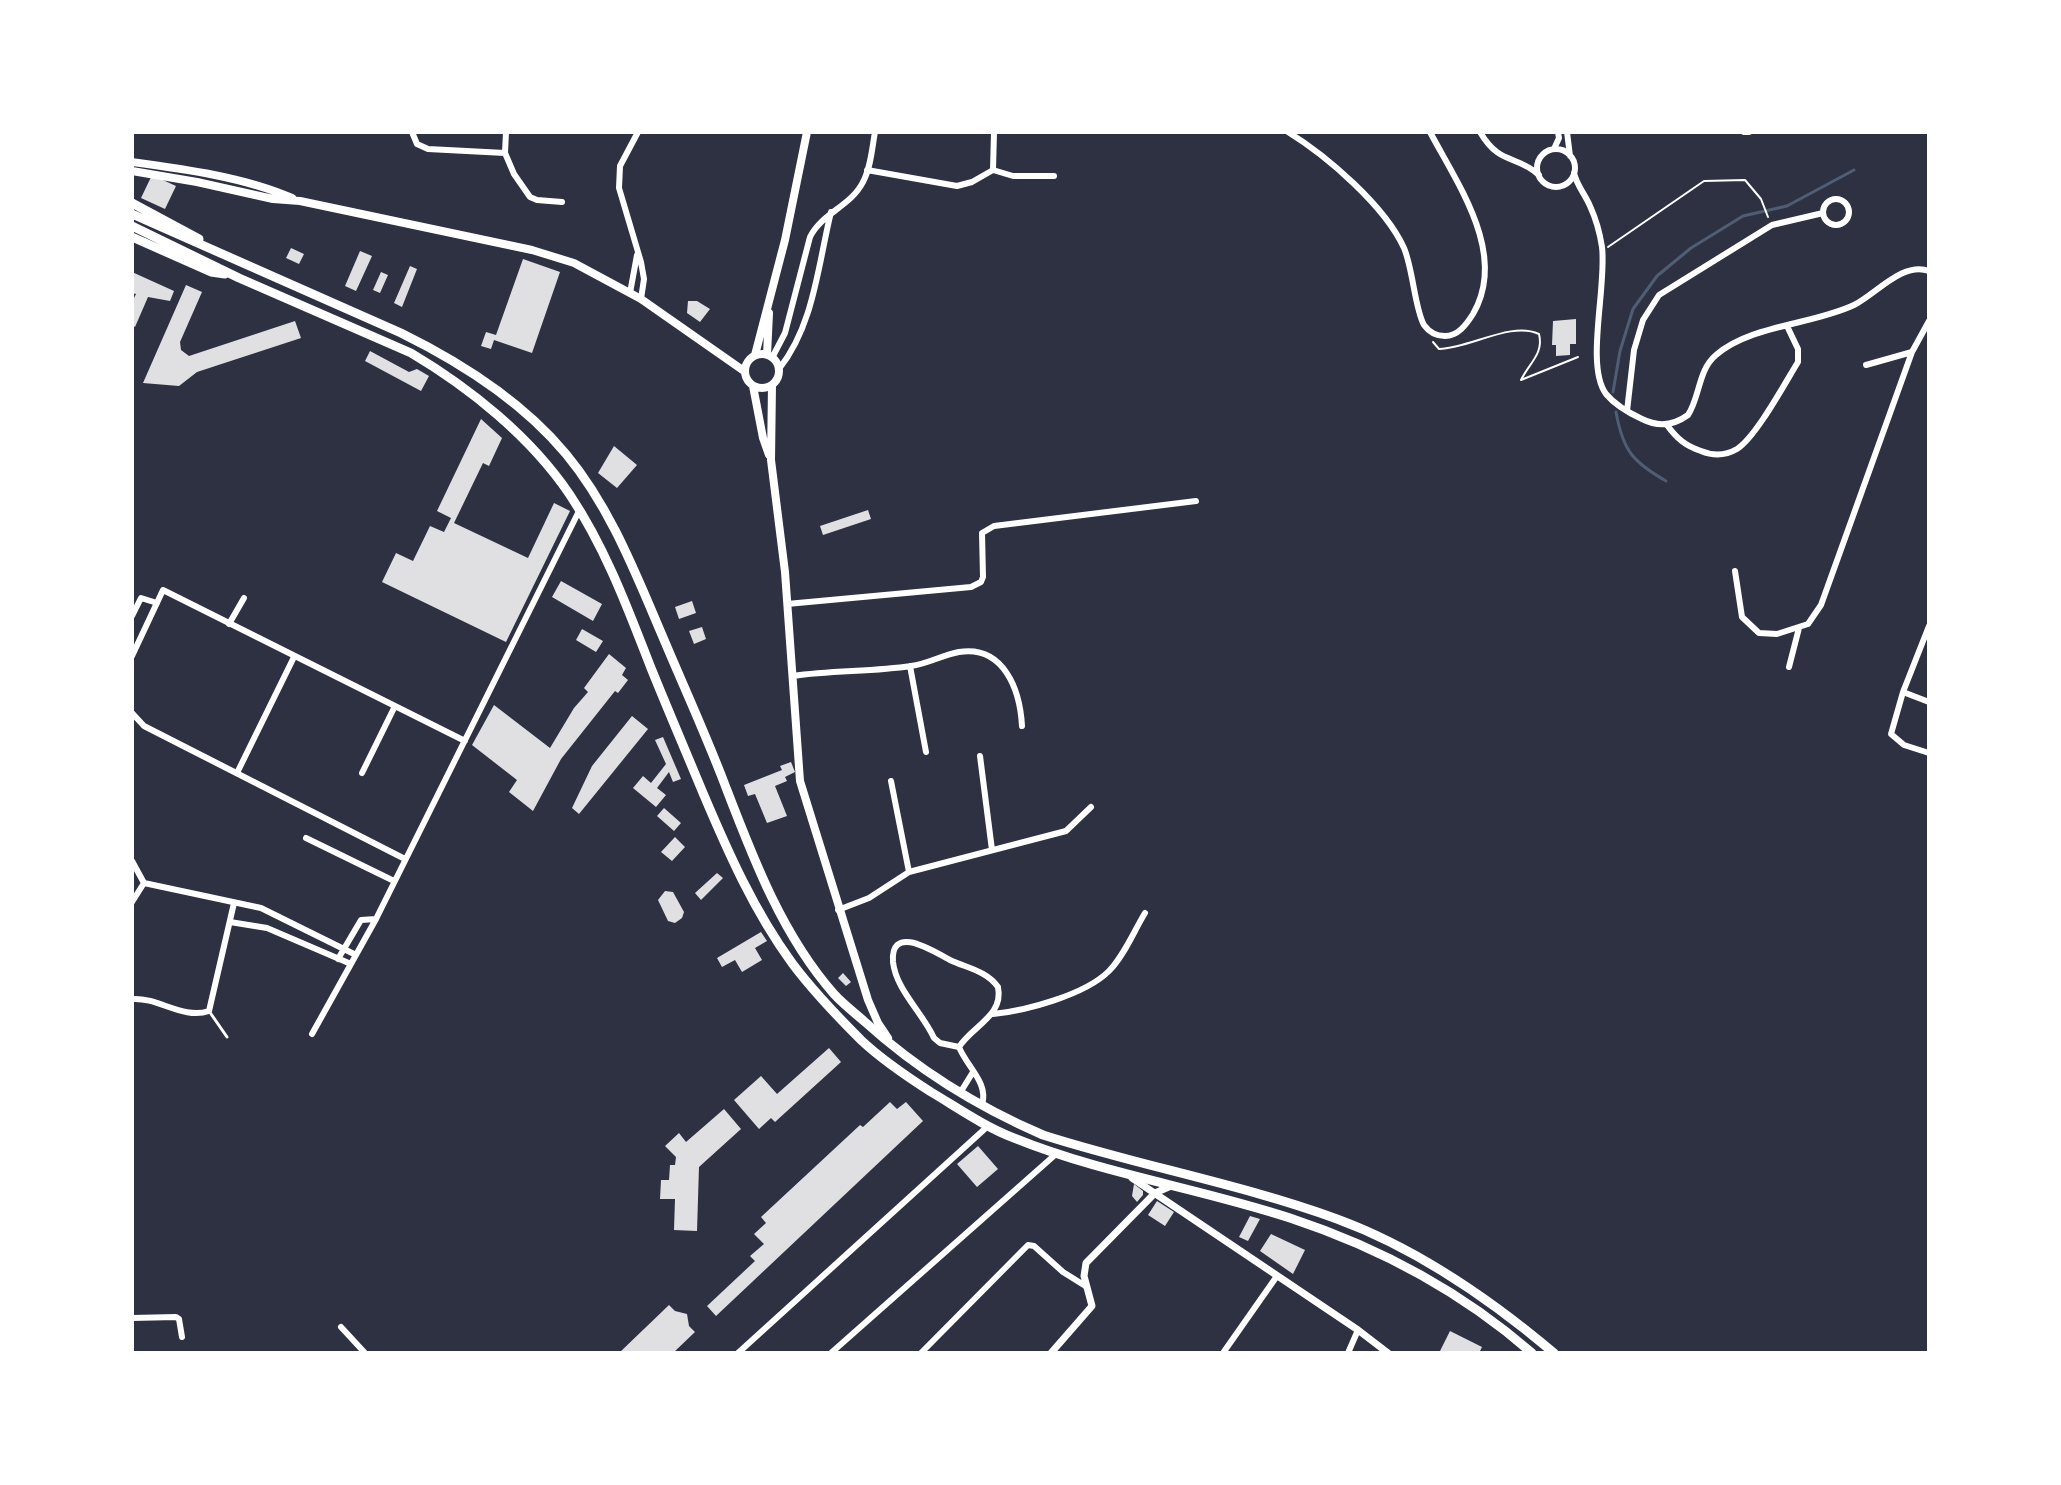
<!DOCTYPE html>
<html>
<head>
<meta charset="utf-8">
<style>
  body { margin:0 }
  #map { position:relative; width:2061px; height:1485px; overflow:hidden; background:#2d3142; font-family:"Golos Text",sans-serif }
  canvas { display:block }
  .frame { position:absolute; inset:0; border:134px solid #fff; pointer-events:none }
</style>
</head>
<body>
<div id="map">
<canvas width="2061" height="1485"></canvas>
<div class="frame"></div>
</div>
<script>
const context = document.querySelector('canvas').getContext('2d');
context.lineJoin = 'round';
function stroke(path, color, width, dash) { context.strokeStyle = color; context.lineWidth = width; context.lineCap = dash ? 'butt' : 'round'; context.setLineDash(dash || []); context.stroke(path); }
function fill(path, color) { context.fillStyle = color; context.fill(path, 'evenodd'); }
stroke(new Path2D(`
  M 1613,392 L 1620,351 L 1633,309 L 1657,276 L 1691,248 L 1743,216 L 1787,206 L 1854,170
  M 1616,412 C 1623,451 1633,462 1666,481`), '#4f5d75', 3);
fill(new Path2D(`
  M 152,175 L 176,186 L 165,209 L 141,198 Z
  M 291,248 L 304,254 L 299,264 L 286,258 Z
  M 360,251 L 372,256 L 356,291 L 345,286 Z
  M 523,259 L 560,272 L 532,353 L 494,340 L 491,349 L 481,346 L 486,332 L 496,335 Z
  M 410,266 L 417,269 L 402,307 L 394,303 Z
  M 132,272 L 174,291 L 170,301 L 148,297 L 135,327 L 132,325 L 132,302 L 136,294 L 132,293 Z
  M 381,272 L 388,275 L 380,293 L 373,290 Z
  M 186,285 L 202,292 L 180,342 L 181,350 L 189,356 L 295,321 L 301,338 L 197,372 L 179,386 L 143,383 Z
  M 688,301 L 697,301 L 710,309 L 700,322 L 687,313 Z
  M 1576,319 L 1576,344 L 1570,344 L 1570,355 L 1556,356 L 1556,345 L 1552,345 L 1553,321 Z
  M 370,351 L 409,372 L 417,369 L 429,376 L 421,391 L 365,361 Z
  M 481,419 L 502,438 L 489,466 L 483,463 L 454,523 L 528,558 L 554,503 L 570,511 L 506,642 L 382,582 L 396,553 L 413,561 L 430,526 L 444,532 L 451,518 L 437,511 Z
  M 614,446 L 637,465 L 617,488 L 598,473 Z
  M 868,510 L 871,519 L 823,535 L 820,526 Z
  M 561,581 L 602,604 L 593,621 L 552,597 Z
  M 692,601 L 696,613 L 679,619 L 675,607 Z
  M 702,627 L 706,639 L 694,644 L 689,631 Z
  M 582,629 L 603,641 L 596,652 L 576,640 Z
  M 609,654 L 626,668 L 622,675 L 628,680 L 618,693 L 615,691 L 561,759 L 533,811 L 509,792 L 517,780 L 472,745 L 494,705 L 550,748 L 574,708 L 588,692 L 584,688 Z
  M 632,716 L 648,729 L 579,814 L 572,808 L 592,766 Z
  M 663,737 L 681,779 L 673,782 L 669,772 L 657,788 L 666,795 L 656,807 L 633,788 L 643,776 L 651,783 L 666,764 L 655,740 Z
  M 791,762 L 795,772 L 785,777 L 787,781 L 775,786 L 787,816 L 767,823 L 755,794 L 748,796 L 744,785 L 782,770 L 780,766 Z
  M 664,808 L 681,823 L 674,831 L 657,816 Z
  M 675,837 L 685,847 L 672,861 L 661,852 Z
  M 717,873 L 723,878 L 701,900 L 695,893 Z
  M 665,891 L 673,892 L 684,912 L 682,918 L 675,923 L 668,921 L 658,900 Z
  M 761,932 L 767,941 L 755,948 L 762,960 L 742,972 L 735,960 L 722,967 L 717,958 Z
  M 843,973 L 851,982 L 846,986 L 838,978 Z
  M 829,1048 L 841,1062 L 775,1122 L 771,1118 L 759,1129 L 734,1100 L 761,1076 L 777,1094 Z
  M 890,1102 L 897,1109 L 906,1102 L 923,1121 L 716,1316 L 707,1306 L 755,1261 L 750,1256 L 764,1244 L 754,1234 L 766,1223 L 761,1217 L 860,1125 L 863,1127 Z
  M 724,1109 L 741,1129 L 699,1167 L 697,1231 L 674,1230 L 675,1199 L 660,1199 L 661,1180 L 669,1180 L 670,1165 L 675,1165 L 676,1157 L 665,1146 L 679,1133 L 686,1142 Z
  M 978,1146 L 998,1169 L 977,1187 L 957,1164 Z
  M 1134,1184 L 1143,1191 L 1143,1195 L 1137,1202 L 1132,1196 Z
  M 1157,1201 L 1174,1212 L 1165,1226 L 1148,1215 Z
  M 1250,1216 L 1260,1219 L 1248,1241 L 1239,1237 Z
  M 1271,1234 L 1305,1250 L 1293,1274 L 1260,1251 Z
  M 669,1305 L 675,1311 L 687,1314 L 689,1326 L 695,1332 L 673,1353 L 619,1353 Z
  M 1450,1331 L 1482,1347 L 1479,1353 L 1439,1353 Z`), '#e0e0e3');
stroke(new Path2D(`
  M 1608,247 L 1704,181 L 1745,180 L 1761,199 L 1768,217
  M 1433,342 L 1439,349 C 1471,348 1511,321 1539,334 C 1544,354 1529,363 1521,380 L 1578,357`), '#fff', 2);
stroke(new Path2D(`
  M 209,1011 L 227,1037`), '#fff', 3);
stroke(new Path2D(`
  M 412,132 L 417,144 L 428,149 L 505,153
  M 506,132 L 505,153 L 514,174 L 530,197 L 537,200 L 562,202
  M 638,132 L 620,166 L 619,188 L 641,262 L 644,279 L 641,299
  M 1288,132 C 1327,156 1385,206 1404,248 C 1413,269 1415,310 1424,325 C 1429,332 1437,336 1445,336 C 1458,336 1466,325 1473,314 C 1508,254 1458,185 1430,132
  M 1480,132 C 1500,166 1516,154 1539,175
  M 1567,132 L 1570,156
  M 1744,132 L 1749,132
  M 1554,149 L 1559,138 L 1558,132
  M1537 168a19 19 0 1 1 38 0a19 19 0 1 1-38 0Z
  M 867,170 L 957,186 L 972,182 L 993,170 L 1013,176 L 1054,176
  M 993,170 L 994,132
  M 1574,173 C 1577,186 1585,194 1590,206 C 1596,219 1600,234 1602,247 C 1607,286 1585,366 1606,394 C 1615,405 1629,413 1642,419 C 1658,427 1673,426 1688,415 C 1700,397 1698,370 1716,355 C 1750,325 1812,325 1854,305 C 1876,294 1903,261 1929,271
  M1823 212a13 13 0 1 1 26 0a13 13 0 1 1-26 0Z
  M 630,293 L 637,255
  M 772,358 L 785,333 L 810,237 C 822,213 851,206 863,182 C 871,167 872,148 875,132
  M 1866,365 L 1912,352
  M 779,369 C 814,325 818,265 831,212
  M 1627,411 L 1634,350 L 1643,320 L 1659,295 L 1772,225 L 1823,213
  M 1667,425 C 1677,439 1686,446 1701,451 C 1713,456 1725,456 1737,449 C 1756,437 1785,383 1798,362 L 1798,349 L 1787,326
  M 1735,571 L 1742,617 L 1759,633 L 1777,634 L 1808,624 L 1821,605 L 1912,352 L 1929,321
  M 787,604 L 971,587 L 981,582 L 983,577 L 982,533 L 994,526 L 1196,501
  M 132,616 L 141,598 L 157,603
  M 229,624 L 244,598
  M 1929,626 L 1903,692 L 1891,734 L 1904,745 L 1929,753
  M 132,656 L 163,590 L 465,741
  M 910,666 L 926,752
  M 1789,667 L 1799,628
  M 793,676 C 832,670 872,672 911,666 C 928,664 942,655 959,652 C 1004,645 1020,690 1022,726
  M 1903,692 L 1929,702
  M 132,713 L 144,726 L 405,859
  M 980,756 L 992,850
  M 237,773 L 294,657
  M 362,773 L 395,706
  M 891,781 L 909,872
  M 306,838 L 394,881
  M 132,861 L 144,883
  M 144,883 L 261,908 L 356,955
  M 132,902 L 144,883
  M 838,910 L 869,898 L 909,872 L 1066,831 L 1091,807
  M 230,922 L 267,928 L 351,964
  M 338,959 L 361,920 L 376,919
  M 132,999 C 158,997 183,1020 209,1011 L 234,903
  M 993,1014 C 1025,1011 1085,995 1109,971 C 1124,956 1134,931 1145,913
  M 312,1034 L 376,919 L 579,511
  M 959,1047 L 940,1043 L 934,1038 C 923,1013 896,990 893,962 C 890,922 936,953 950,960 C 967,968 987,971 998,987 C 1004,1016 972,1026 959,1047 C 967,1067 989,1083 982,1105
  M 960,1093 L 973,1072
  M 132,1318 L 176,1317 L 179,1319 L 182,1337
  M 341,1327 L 365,1353
  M 738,1353 L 988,1126
  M 831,1353 L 1056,1154
  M 921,1353 L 1028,1245 L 1034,1246 L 1063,1272 L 1087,1287
  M 1223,1353 L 1277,1276
  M 1348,1353 L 1358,1330`), '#fff', 6);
stroke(new Path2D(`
  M 1132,1178 L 1358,1330 L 1388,1353
  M 1051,1353 L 1092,1306 L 1084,1276 L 1086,1263 L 1155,1193 L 1171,1186`), '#fff', 7);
stroke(new Path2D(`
  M 132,162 C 184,169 244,177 292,198
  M 132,171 L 197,182 L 273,199 L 300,201 L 532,250 L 574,263 L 641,299 L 744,371
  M745 371a17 17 0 1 1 34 0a17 17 0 1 1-34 0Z
  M 755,355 L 785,240 L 807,132
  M 767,355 L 769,313
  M 772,385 L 771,460 L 785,572 L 800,781 L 868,1000 L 878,1023 L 888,1038
  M 753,386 L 763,438 L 769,455`), '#fff', 8);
stroke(new Path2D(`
  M 132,203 L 199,239
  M 132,214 L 401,333 C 462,363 522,401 566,454 C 610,507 635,572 662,635 C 683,685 706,735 725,785 C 753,858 782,935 834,994 C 843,1004 855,1013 865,1022 C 918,1070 978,1107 1043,1135 C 1140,1166 1241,1184 1337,1219 C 1416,1248 1490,1299 1554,1353
  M 132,226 L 239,278 L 411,353 C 470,388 531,437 570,495 C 606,549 628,609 651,668 C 668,710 686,752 703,793 C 728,852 754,911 792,963 C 812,990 836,1015 861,1040 C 882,1060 906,1076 931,1092 C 958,1108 985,1127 1014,1138 C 1103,1174 1199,1188 1290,1218 C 1378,1247 1462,1292 1532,1353
  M 132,237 L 211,272 L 225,274`), '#fff', 9);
</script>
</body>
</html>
